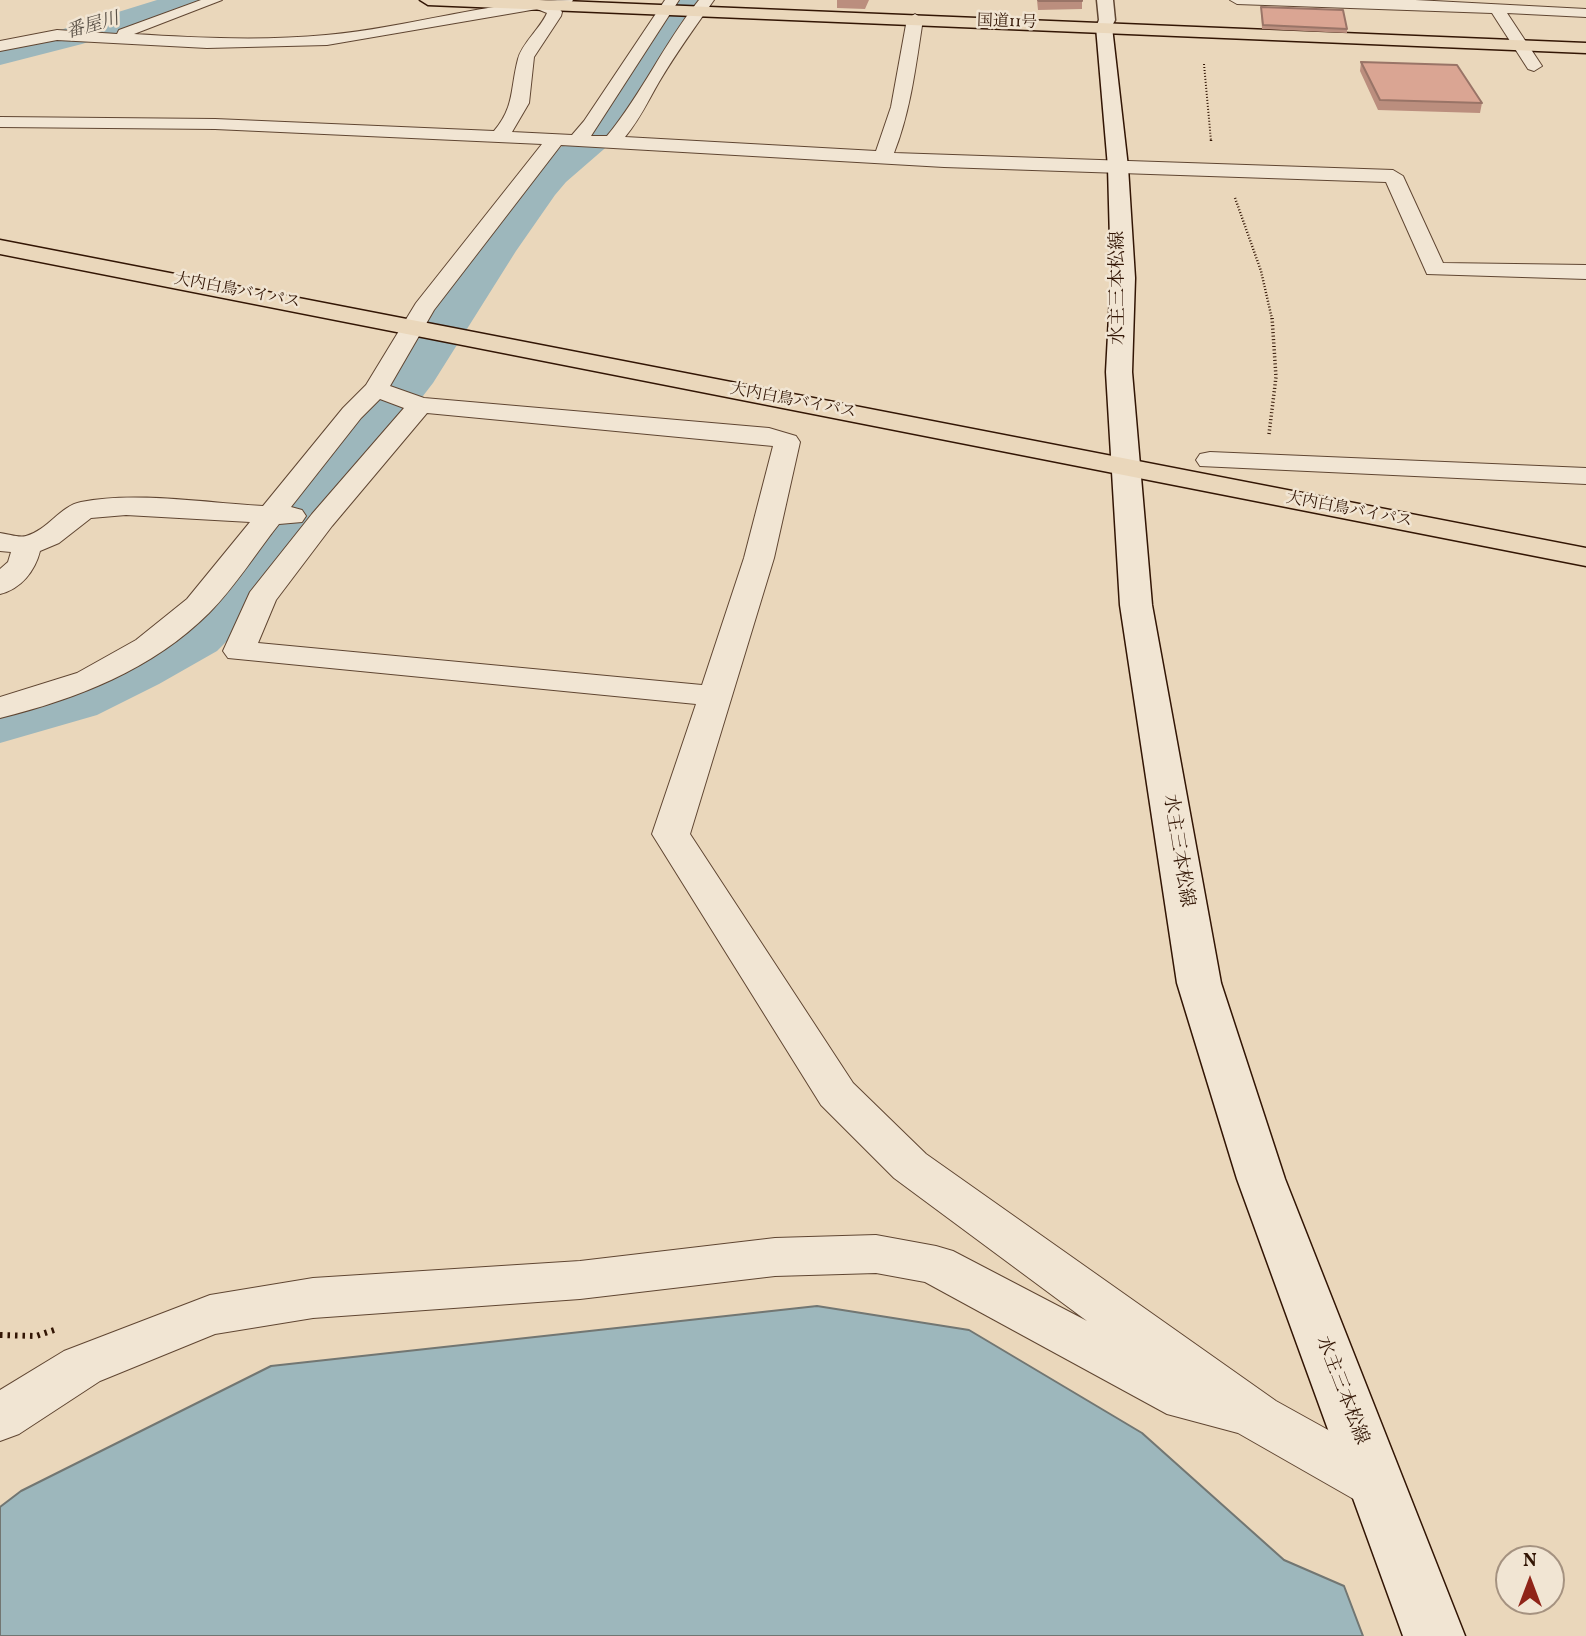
<!DOCTYPE html>
<html>
<head>
<meta charset="utf-8">
<style>
  body { margin:0 }
  #map { position:relative; width:1586px; height:1636px; overflow:hidden; background:#ead7bb; font-family:Vollkorn,serif }
  canvas { display:block }
  .north { position:absolute; left:1495px; top:1545px; width:70px; height:70px; box-sizing:border-box; background:#f1e5d3; border:2px solid #a59280; border-radius:50%; rotate:0deg; font-size:19px; font-weight:700; line-height:28px; text-align:center; color:#321504 }
  .north::after { content:''; display:block; margin:auto; width:24px; height:32px; background:#8f2418; clip-path:polygon(50% 0,100% 100%,50% 72%,0 100%) }
</style>
</head>
<body>
<div id="map">
<canvas width="1586" height="1636"></canvas>
<div class="north">N</div>
</div>
<script>
const context = document.querySelector('canvas').getContext('2d');
context.lineJoin = 'round';
function fill(path, color) { context.fillStyle = color; context.fill(path, 'evenodd'); }
function stroke(path, color, width, dash) { context.strokeStyle = color; context.lineWidth = width; context.lineCap = dash ? 'butt' : 'round'; context.setLineDash(dash || []); context.stroke(path); }
function write(font, color, halo, rows, align = 'center') {
  context.font = font + ' Vollkorn,"Noto Serif JP",serif'; context.lineWidth = 5; context.setLineDash([]); context.textBaseline = 'middle'; context.strokeStyle = halo; context.fillStyle = color; for (const [text, x, y, turn = 0] of rows) {
    context.save(); context.translate(x, y); context.rotate((+turn || 0) * Math.PI / 180); context.textAlign = isNaN(turn) ? turn : align; if (halo) context.strokeText(text, 0, 0); context.fillText(text, 0, 0); context.restore();
  }
}
const water = new Path2D(`
  M 817,1306 L 969,1330 L 1142,1433 L 1284,1560 L 1344,1586 L 1363,1636 L 0,1636 L 0,1507 L 21,1491 L 271,1366 Z`);
fill(water, '#9db7bc');
stroke(water, '#727672', 2);
fill(new Path2D(`
  M 157,0 L 202,0 L 197,6 L 82,44 L 0,65 L 0,45 L 60,30 Z
  M 674,0 L 704,0 L 611,143 L 566,182 L 555,195 L 516,251 L 433,383 L 257,611 L 217,651 L 159,684 L 97,715 L 0,743 L 0,701 L 49,687 L 113,656 L 171,623 L 213,585 L 398,364 L 480,242 L 527,179 L 538,166 L 585,127 Z`), '#9db7bc');
const minor = new Path2D(`
  M 201,0 L 222,0 L 134,34 C 198,38 263,41 326,35 C 409,28 490,0 573,0 L 571,3 L 557,6 L 562,12 L 561,16 L 534,57 L 529,103 L 512,132 L 572,135 L 584,121 L 665,0 L 679,0 L 591,136 L 607,136 C 642,94 664,43 699,0 L 714,0 C 695,27 676,53 659,82 C 648,101 640,119 625,137 L 876,151 L 891,107 L 907,19 L 915,14 L 923,19 C 916,64 911,110 894,153 L 1393,170 L 1403,176 L 1443,263 L 1586,265 L 1586,279 L 1427,274 L 1386,182 L 944,167 L 561,145 L 434,310 L 390,386 L 424,398 L 769,428 L 796,436 L 800,442 L 774,558 L 690,834 L 853,1083 L 926,1154 L 1276,1401 L 1395,1467 L 1403,1484 L 1395,1501 L 1376,1508 L 1357,1501 L 1238,1433 L 1167,1414 L 925,1282 L 876,1273 L 775,1276 L 580,1299 L 313,1318 L 215,1334 L 100,1381 L 19,1434 L 0,1441 L 0,1390 L 64,1351 L 210,1295 L 313,1278 L 580,1261 L 775,1238 L 876,1235 L 936,1246 L 953,1251 L 1087,1321 L 894,1178 L 821,1105 L 652,834 L 696,704 L 228,658 L 223,651 L 250,592 L 312,514 L 404,408 L 380,399 L 361,418 L 291,507 L 302,510 L 306,516 L 302,522 L 279,524 C 256,553 235,587 209,613 C 152,670 76,699 0,718 L 0,697 L 77,673 L 136,640 L 187,599 L 250,522 L 126,515 L 91,518 L 59,543 L 40,551 C 35,571 21,589 0,594 L 0,569 L 8,562 L 11,552 L 0,551 L 0,533 C 8,534 19,538 26,536 C 48,530 60,506 81,502 C 134,491 208,503 263,506 L 343,408 L 366,385 L 416,303 L 542,144 L 215,129 L 0,127 L 0,117 L 215,119 L 494,131 C 515,106 510,89 518,59 C 522,43 540,29 547,13 L 537,9 L 327,45 L 207,48 L 57,40 L 0,51 L 0,41 L 57,30 L 117,34 L 119,30 ZM 427,413 L 773,446 L 744,558 L 702,685 L 258,643 L 276,600 L 332,526 Z
  M 1230,0 L 1415,0 L 1586,9 L 1586,17 L 1507,13 L 1542,66 L 1534,71 L 1528,69 L 1492,13 L 1237,4 Z
  M 1210,452 L 1586,468 L 1586,484 L 1200,466 L 1196,460 L 1200,454 Z`);
const tertiary = new Path2D(`
  M 1097,0 L 1113,0 L 1115,20 L 1110,30 L 1104,32 L 1096,27 L 1099,20 Z`);
const secondary = new Path2D(`
  M 1104,22 L 1112,27 L 1128,167 L 1135,278 L 1132,372 L 1152,605 L 1221,983 L 1285,1179 L 1465,1636 L 1403,1636 L 1237,1179 L 1177,983 L 1120,605 L 1106,372 L 1111,278 L 1108,167 L 1096,27 Z`);
const trunk = new Path2D(`
  M 420,0 L 539,0 L 1586,43 L 1586,53 L 428,5 Z
  M 0,240 L 1586,548 L 1586,566 L 0,254 Z`);
stroke(minor, '#604632', 2);
stroke(tertiary, '#604632', 3);
stroke(secondary, '#321504', 3);
stroke(trunk, '#321504', 3);
stroke(new Path2D(`
  M 1204,64 L 1211,141`), '#321504', 2, [1, 2]);
stroke(new Path2D(`
  M 1211,140 L 1211,143
  M 1235,198 L 1261,271 L 1272,319`), '#321504', 2.5, [1, 2]);
stroke(new Path2D(`
  M 1269,434 L 1276,377 L 1272,317`), '#321504', 3.5, [1, 2.5]);
stroke(new Path2D(`
  M 0,1335 L 36,1336 L 54,1330`), '#321504', 6, [2.5, 5]);
fill(minor, '#f1e5d3');
fill(tertiary, '#f1e5d3');
fill(secondary, '#f1e5d3');
fill(trunk, '#ead7bb');
fill(new Path2D(`
  M 837,0 L 869,0 L 865,9 L 837,8 Z
  M 1037,0 L 1082,0 L 1082,9 L 1038,10 Z
  M 1261,7 L 1347,29 L 1347,33 L 1262,29 Z
  M 1361,62 L 1482,103 L 1480,113 L 1378,110 L 1360,71 Z`), '#bb8e7e');
const building = new Path2D(`
  M 1038,0 L 1082,0 L 1082,1 L 1039,1 Z
  M 1261,7 L 1343,10 L 1347,29 L 1263,25 Z
  M 1361,62 L 1457,65 L 1482,103 L 1380,100 Z`);
fill(building, '#daa593');
stroke(building, '#997467', 2);
write('16px', '#321504', '#f1e5d3', [
  ["国道11号",1007,23,2],
  ["大内白鳥バイパス",237,292,11],
  ["大内白鳥バイパス",793,402,11],
  ["大内白鳥バイパス",1349,511,11]
]);
write('italic 18px', '#574e44', '#f1e5d3', [
  ["番屋川",93,27,-16]
]);
write('19px', '#321504', '#f1e5d3', [
  ["水主三本松線",1120,288,-90],
  ["水主三本松線",1177,851,81],
  ["水主三本松線",1341,1391,69]
]);
</script>
</body>
</html>
